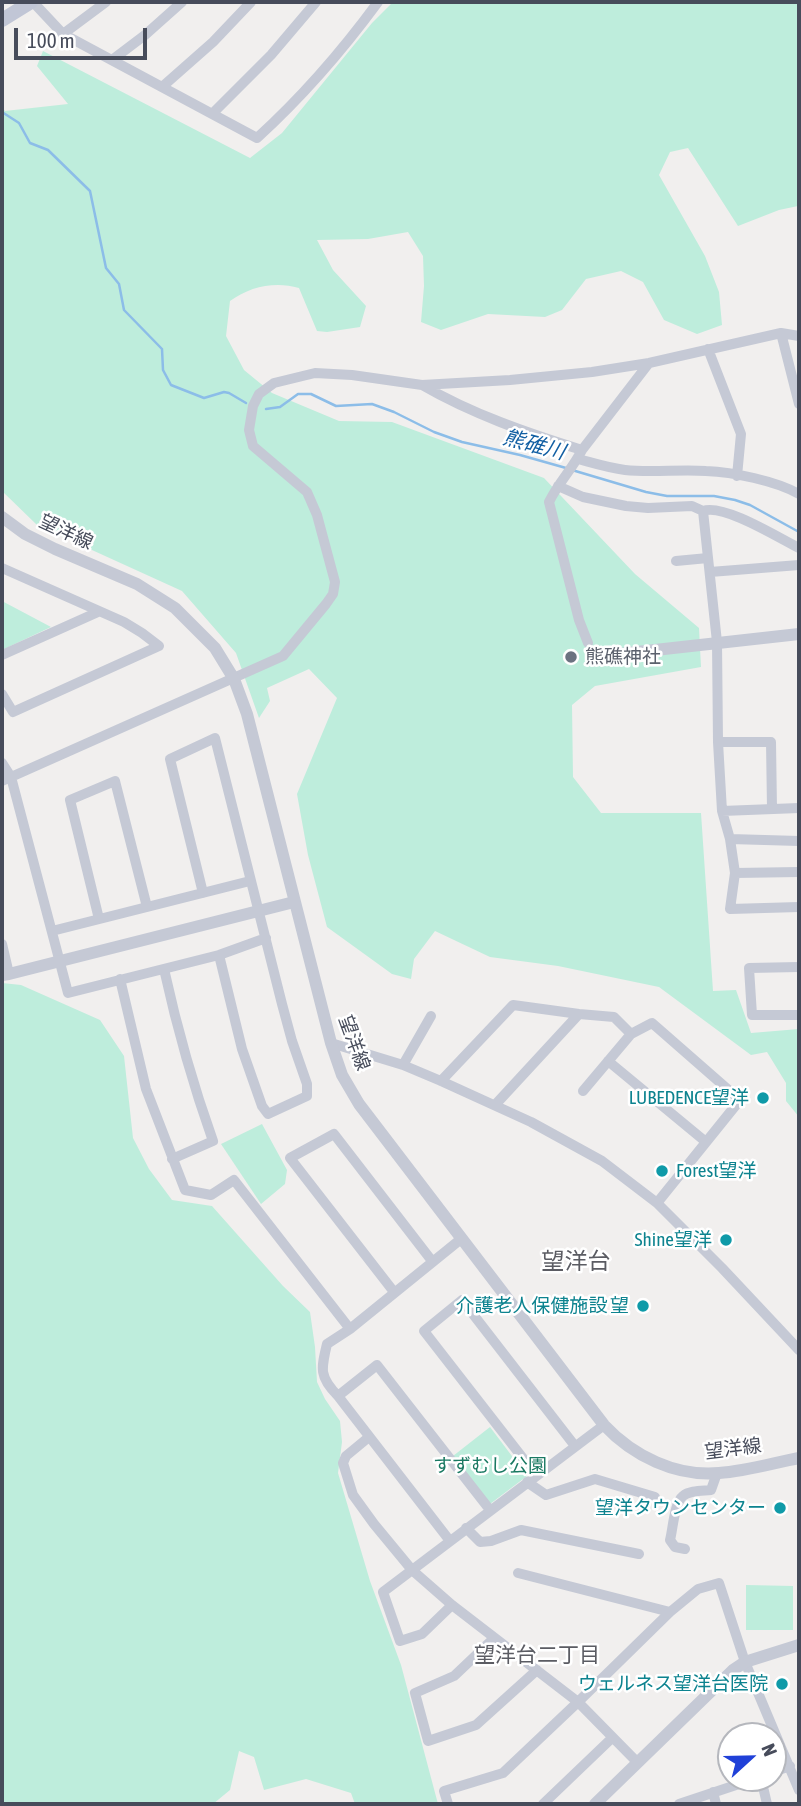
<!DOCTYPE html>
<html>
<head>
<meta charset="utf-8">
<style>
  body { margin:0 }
  #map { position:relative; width:801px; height:1806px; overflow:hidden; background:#f1efee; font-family:"Asap Condensed",sans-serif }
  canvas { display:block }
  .frame { position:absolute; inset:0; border:4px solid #474c5b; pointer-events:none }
  .north { position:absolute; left:717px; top:1722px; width:70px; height:70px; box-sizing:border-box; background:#fff; border:2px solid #b5b7bd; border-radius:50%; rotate:68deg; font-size:19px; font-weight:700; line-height:28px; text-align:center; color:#474c5b }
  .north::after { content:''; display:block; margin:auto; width:24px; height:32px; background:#2041d8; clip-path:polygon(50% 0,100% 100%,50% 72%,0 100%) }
  .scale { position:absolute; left:14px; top:28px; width:133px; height:32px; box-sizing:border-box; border:4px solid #474c5b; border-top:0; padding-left:9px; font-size:21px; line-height:24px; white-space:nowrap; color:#474c5b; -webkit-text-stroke:5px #fff; paint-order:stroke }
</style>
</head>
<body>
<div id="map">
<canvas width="801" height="1806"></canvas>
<div class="frame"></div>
<div class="north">N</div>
<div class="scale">100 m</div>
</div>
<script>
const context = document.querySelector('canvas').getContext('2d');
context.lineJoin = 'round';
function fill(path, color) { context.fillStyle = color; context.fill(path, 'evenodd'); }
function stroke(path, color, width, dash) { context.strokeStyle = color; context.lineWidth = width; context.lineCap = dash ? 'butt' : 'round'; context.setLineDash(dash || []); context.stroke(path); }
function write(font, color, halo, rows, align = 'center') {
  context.font = font + ' "Asap Condensed","Noto Sans JP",sans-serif'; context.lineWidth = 5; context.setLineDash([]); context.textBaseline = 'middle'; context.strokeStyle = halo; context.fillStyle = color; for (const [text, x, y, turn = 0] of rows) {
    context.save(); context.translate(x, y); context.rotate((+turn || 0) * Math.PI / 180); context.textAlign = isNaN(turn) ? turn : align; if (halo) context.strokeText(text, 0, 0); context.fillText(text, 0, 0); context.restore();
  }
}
fill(new Path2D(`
  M 393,2 L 799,2 L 799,208 L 798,206 L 779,210 L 738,226 L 688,148 L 670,152 L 659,175 L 705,256 L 719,292 L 722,325 L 697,334 L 664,320 L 643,282 L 621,271 L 586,279 L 562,310 L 545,317 L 488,314 L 441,330 L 421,322 L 424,286 L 423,256 L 408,232 L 368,239 L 317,240 L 333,270 L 366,306 L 360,327 L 327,332 L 317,331 L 299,288 C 276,281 250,286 230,301 L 226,336 L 244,370 L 272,393 L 339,421 L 392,422 L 544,478 L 635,574 L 699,628 L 701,667 L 595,686 L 572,705 L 573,777 L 601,813 L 701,813 L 713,991 L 736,990 L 751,1033 L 799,1029 L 799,1117 L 786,1101 L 786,1083 L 767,1052 L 751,1055 L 659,987 L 558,966 L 490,957 L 435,931 L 414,959 L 411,979 L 392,974 L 327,927 L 308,855 L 297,794 L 337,698 L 309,669 L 267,688 L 270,701 L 259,718 L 236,653 L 182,591 L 37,525 L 2,491 L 2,107 L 5,111 L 68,104 L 37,66 L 43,51 L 250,158 L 282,133 L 372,23 Z
  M 2,601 L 51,627 L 2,650 Z
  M 2,983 L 21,985 L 100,1020 L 124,1056 L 133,1138 L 149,1169 L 172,1200 L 212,1206 L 283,1286 L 310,1312 L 315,1347 L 317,1382 L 325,1399 L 340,1421 L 342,1442 L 338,1473 L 370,1581 L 401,1665 L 438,1804 L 355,1804 L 351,1793 L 306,1779 L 264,1790 L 254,1757 L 239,1751 L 230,1790 L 213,1804 L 2,1804 Z
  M 262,1124 L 287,1170 L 285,1184 L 261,1204 L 221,1144 Z
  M 490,1427 L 527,1476 L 490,1504 L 453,1456 Z
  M 746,1585 L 793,1586 L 793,1630 L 746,1630 Z`), '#beeddc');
stroke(new Path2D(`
  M 2,112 L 19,123 L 30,143 L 48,150 L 90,191 L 106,268 L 119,284 L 124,310 L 162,349 L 163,370 L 171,385 L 204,398 L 224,392 L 229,393 L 246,403
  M 266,409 L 280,407 L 298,394 L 311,394 L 336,406 L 372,404 L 394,412 L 434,432 L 462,442 L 520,455 L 566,468
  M 572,470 L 646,492 L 667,496 L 714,496 L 735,500 L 750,505 L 799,532`), '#8cbde8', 2.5);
stroke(new Path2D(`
  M 33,2 L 63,34 L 257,138 C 302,97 342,51 378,2
  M 63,34 L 106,2
  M 112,60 L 145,35 L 182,2
  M 162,87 L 213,42 L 251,2
  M 212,114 L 271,55 L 316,2
  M 781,333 L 799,404
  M 708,349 L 741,434 L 737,476
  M 422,385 C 472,414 527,433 582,450
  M 578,459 C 593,463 609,468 625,470 C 652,473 679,469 706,471 C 733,472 776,481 799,494
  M 558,486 L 583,497 L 626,506 L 648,508 L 692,506 L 703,511 L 717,642 L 718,742 L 722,811 L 730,839 L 735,873 L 730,909 L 799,907
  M 703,511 C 723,503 779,538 799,548
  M 676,561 L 708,558
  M 2,568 L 124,622 L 142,633 L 159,646 L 13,712 L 2,694
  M 710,572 L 799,565
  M 588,643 L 579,620 L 549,502 C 558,483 573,468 582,450 L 649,363
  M 2,655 L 98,612
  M 718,742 L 771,742 L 772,809
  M 2,763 L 11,777 L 68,993 L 219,955 L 266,938
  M 2,781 L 283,656 L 326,604 L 333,594 L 335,582 L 317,515 L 307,492 L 253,446 L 249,430 L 253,406 L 259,394 L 274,383 L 315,373 L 352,375 L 422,385 L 510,380 L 592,372 L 649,363 L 781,333 L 799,336
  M 722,811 L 799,808
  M 730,839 L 799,841
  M 735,873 L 799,872
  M 203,893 L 170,759 L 215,738 L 282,1004 L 292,1041 L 307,1084 L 307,1096 L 268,1114 L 262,1106 L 242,1049 L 219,955
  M 99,919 L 70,800 L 115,781 L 147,907
  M 52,931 L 250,881
  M 2,944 L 9,974
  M 799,967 L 749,968 L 752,1015 L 799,1015
  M 164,969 C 177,1028 193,1085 213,1141 L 172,1159
  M 120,979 L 146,1089 L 185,1190 L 211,1195 L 234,1180 L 350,1329
  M 331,1043 L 403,1065 L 441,1081 L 531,1122 L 602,1161 L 657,1203 L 722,1268 L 799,1350
  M 608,1061 L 706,1142
  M 403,1065 L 431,1016
  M 441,1081 L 513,1005 L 579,1014 L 614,1017 L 631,1034
  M 583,1091 L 631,1034 L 652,1023 L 740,1100 L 657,1203
  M 495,1105 L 579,1014
  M 394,1292 L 290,1158 L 334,1134 L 432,1261
  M 338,1396 L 377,1365 L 490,1510
  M 369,1437 L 346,1456 L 343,1463 L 353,1495 L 374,1524 L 412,1570 L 452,1605 L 578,1702 L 637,1762
  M 536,1475 L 424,1331 L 462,1300 L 575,1446
  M 527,1482 L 546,1495 L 595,1479 L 655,1497
  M 466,1528 L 480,1542 L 491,1541 L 521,1530 L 639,1554
  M 450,1541 L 338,1396 C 319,1377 321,1369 327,1344 L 350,1329 L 461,1239
  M 685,1549 L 675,1547 L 670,1540 C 673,1529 674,1503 683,1496 C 690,1490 703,1491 711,1490 L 717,1473
  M 518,1573 L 670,1612
  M 452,1605 L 422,1634 L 400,1641 L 383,1592 L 604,1425
  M 494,1638 L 454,1676 L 415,1693 L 428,1741 L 476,1725 L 537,1670
  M 773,1772 L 790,1766
  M 761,1778 L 767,1804
  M 713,1792 L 716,1804
  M 448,1804 L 444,1791 L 503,1773 L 578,1702 L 670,1612 L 698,1589 L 719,1583 L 745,1662 L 799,1790
  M 543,1804 L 612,1738
  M 679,1804 L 757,1778`), '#c5c9d5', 10);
stroke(new Path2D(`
  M 2,517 L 25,534 L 55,549 L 137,584 L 175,608 L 215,648 L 234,679 L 247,714 L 331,1043 L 342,1075 L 359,1104 L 604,1425 C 633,1456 676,1477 719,1473 C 746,1471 773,1463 799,1458
  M 619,654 L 799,634
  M 2,975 L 9,974 L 294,902
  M 595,1804 L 733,1670 L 745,1662 L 799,1645`), '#c5c9d5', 12);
stroke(new Path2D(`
  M 2,20 L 31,2`), '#c1c6d6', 14);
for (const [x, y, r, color] of [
  [571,657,7,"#6b7280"],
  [763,1098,7,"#0f9aa8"],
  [662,1171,7,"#0f9aa8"],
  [726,1240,7,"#0f9aa8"],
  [643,1306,7,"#0f9aa8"],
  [780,1508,7,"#0f9aa8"],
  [782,1684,7,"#0f9aa8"]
]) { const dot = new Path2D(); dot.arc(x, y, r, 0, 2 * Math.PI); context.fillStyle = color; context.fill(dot); stroke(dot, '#fff', 2.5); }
write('19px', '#474c5b', '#fff', [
  ["望洋線",66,532,25],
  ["望洋線",354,1043,70],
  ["望洋線",733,1449,-7]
]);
write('19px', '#5b616d', '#fff', [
  ["熊礁神社",585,657]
], 'left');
write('19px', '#0d838f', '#fff', [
  ["LUBEDENCE望洋",749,1098],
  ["Forest望洋",676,1171,"left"],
  ["Shine望洋",712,1240],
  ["介護老人保健施設 望",629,1306],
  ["望洋タウンセンター",766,1508],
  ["ウェルネス望洋台医院",768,1684]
], 'right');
write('19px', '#1a7962', '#fff', [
  ["すずむし公園",490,1466]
]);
write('italic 21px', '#125fa3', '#fff', [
  ["熊碓川",534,445,15]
]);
write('21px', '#5b5c63', '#fff', [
  ["望洋台二丁目",537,1655]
]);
write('23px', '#5b5c63', '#fff', [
  ["望洋台",576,1262]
]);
</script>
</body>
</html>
